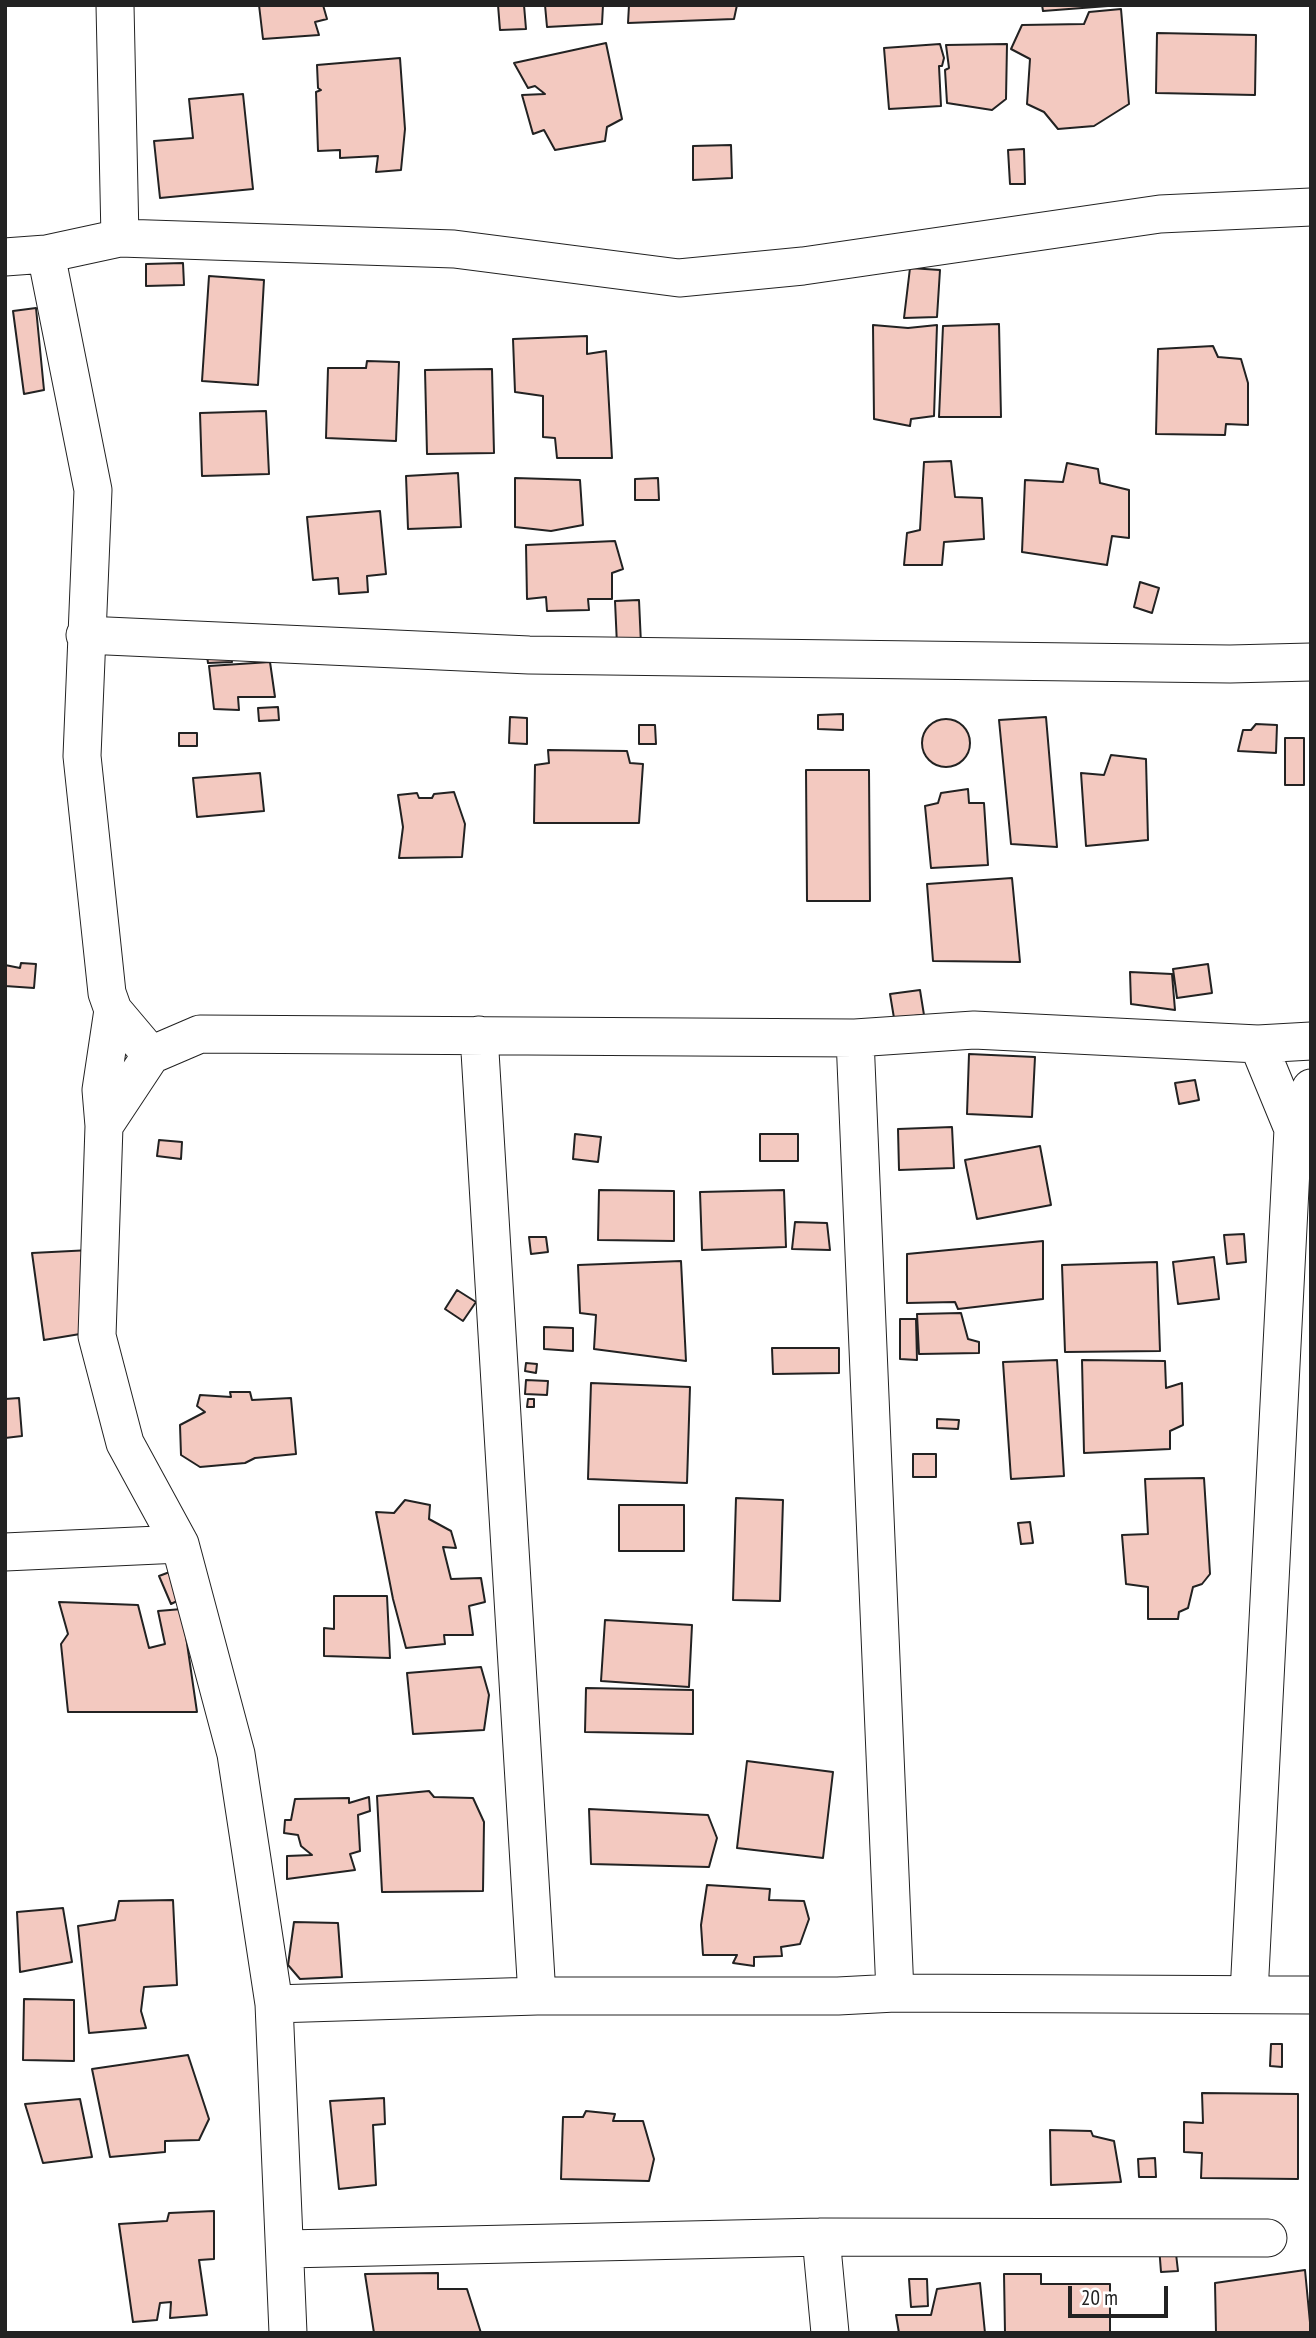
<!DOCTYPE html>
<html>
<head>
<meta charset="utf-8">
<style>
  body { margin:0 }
  #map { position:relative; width:1316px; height:2338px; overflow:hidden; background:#fff; font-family:"PT Sans Narrow",sans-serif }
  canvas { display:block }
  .frame { position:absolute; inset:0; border:7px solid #222; pointer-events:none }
  .scale { position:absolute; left:1068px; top:2286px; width:100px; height:32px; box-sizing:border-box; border:4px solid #222; border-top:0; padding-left:9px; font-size:21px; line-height:24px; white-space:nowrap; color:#222; -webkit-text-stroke:5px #fff; paint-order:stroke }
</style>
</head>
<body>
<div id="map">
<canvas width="1316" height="2338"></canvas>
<div class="frame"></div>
<div class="scale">20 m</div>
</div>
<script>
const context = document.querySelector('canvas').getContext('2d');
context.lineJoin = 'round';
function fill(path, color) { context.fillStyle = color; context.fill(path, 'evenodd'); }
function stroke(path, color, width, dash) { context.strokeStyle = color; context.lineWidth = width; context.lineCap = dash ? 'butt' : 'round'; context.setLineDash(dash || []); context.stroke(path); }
const building = new Path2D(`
  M 259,5 L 323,5 L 327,19 L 315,22 L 319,35 L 263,39 Z
  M 498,5 L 524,5 L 526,29 L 500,30 Z
  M 545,5 L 603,5 L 602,24 L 547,27 Z
  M 629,5 L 737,5 L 734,19 L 628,23 Z
  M 1042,5 L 1121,5 L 1043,11 Z
  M 1121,9 L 1129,104 L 1094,126 L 1058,129 L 1044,112 L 1027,104 L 1030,59 L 1011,49 L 1022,25 L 1084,24 L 1089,12 Z
  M 1157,33 L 1256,35 L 1255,95 L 1156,93 Z
  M 606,43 L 622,119 L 607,127 L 605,141 L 555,150 L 544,130 L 533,134 L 522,95 L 545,94 L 535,86 L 528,88 L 514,63 Z
  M 940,44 L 944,58 L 942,66 L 939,66 L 941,106 L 889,109 L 884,48 Z
  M 1007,44 L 1006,99 L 992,110 L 947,103 L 945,70 L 949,68 L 946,45 Z
  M 400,58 L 405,129 L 401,170 L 376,172 L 378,156 L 340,158 L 340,150 L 318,151 L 316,92 L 321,90 L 318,88 L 317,65 Z
  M 243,94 L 253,189 L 160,198 L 154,141 L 193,138 L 189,99 Z
  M 731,145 L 732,178 L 693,180 L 693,146 Z
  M 1024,149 L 1025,184 L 1010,184 L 1008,150 Z
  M 183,263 L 184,285 L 146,286 L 146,264 Z
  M 910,268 L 940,270 L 937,317 L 904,318 Z
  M 209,276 L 264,280 L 258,385 L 202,381 Z
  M 36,308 L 44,390 L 24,394 L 13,311 Z
  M 999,324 L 1001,417 L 939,417 L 943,326 Z
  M 873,325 L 908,328 L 937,325 L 934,416 L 911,419 L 910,426 L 874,419 Z
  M 587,336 L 587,354 L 606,351 L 612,458 L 557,458 L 555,438 L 543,437 L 543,396 L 515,392 L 513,339 Z
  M 1213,346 L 1218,357 L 1241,359 L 1248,383 L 1248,425 L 1226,424 L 1225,435 L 1156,434 L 1158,349 Z
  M 367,361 L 399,362 L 396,441 L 326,438 L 328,368 L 366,368 Z
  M 492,369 L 494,453 L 427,454 L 425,370 Z
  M 266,411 L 269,474 L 202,476 L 200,413 Z
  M 951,461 L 955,497 L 982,498 L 984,539 L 944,542 L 942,565 L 904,565 L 907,533 L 920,530 L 924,462 Z
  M 1067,463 L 1098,469 L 1100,483 L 1129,490 L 1129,538 L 1112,536 L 1107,565 L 1022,552 L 1025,480 L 1063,482 Z
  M 458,473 L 461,527 L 408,529 L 406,476 Z
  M 515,478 L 580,480 L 583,525 L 551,531 L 515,527 Z
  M 658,478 L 659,500 L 635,500 L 635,479 Z
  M 380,511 L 386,574 L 367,576 L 368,592 L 339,594 L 338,578 L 313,580 L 307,517 Z
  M 615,541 L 623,569 L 612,573 L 612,599 L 588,599 L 589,610 L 547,611 L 546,597 L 527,599 L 526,545 Z
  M 1140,582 L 1159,588 L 1152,613 L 1134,607 Z
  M 639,600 L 641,644 L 617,645 L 615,601 Z
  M 231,654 L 232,662 L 208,663 L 207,656 Z
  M 270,662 L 275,697 L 238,697 L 239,710 L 214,709 L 209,666 Z
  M 278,707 L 279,720 L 259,721 L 258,708 Z
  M 843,714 L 843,730 L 818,729 L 818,715 Z
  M 510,717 L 527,718 L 527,744 L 509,743 Z
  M 1046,717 L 1057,847 L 1011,844 L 999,720 Z
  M922 743a24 24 0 1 1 48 0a24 24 0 1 1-48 0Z
  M 1256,724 L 1277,725 L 1276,753 L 1238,751 L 1243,730 L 1251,730 Z
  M 639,725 L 655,725 L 656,744 L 639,744 Z
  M 179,733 L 197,733 L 197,746 L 179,746 Z
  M 1285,738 L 1304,738 L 1304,785 L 1285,785 Z
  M 548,750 L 627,751 L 630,763 L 643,764 L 639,823 L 534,823 L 535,765 L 549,763 Z
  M 1111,755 L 1146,759 L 1148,840 L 1086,846 L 1081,773 L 1104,775 Z
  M 806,770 L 869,770 L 870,901 L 807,901 Z
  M 260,773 L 264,811 L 197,817 L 193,778 Z
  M 968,789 L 969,803 L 984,803 L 988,865 L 931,868 L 925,806 L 938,803 L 941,793 Z
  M 454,792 L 465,824 L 462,857 L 399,858 L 403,827 L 398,795 L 417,793 L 419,798 L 432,798 L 434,794 Z
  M 1012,878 L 1020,962 L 933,961 L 927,884 Z
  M 21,963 L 36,964 L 34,988 L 5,986 L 5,965 L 20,968 Z
  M 1208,964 L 1212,993 L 1177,998 L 1173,969 Z
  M 1130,972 L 1172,974 L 1175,1010 L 1131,1004 Z
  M 920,990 L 924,1015 L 894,1018 L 890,994 Z
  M 969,1054 L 1035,1057 L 1032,1117 L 967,1114 Z
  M 1195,1080 L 1199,1100 L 1179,1104 L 1175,1083 Z
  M 952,1127 L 954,1168 L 899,1170 L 898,1129 Z
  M 575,1134 L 601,1137 L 598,1162 L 573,1159 Z
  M 760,1134 L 798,1134 L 798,1161 L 760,1161 Z
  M 159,1140 L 182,1142 L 181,1159 L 157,1156 Z
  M 1040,1146 L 1051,1205 L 977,1219 L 965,1160 Z
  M 599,1190 L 674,1191 L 674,1241 L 598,1240 Z
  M 784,1190 L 786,1247 L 702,1250 L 700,1192 Z
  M 795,1222 L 827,1223 L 830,1250 L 792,1249 Z
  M 1244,1234 L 1246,1262 L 1227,1264 L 1224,1235 Z
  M 529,1237 L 546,1237 L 548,1252 L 531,1254 Z
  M 1043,1241 L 1043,1299 L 958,1309 L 955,1302 L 907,1303 L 907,1254 Z
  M 91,1250 L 92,1332 L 44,1340 L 32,1253 Z
  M 1214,1257 L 1219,1299 L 1178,1304 L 1173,1262 Z
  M 681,1261 L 686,1361 L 594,1349 L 596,1315 L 580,1313 L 578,1265 Z
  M 1157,1262 L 1160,1351 L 1065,1352 L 1062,1265 Z
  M 457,1290 L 476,1302 L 463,1321 L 445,1309 Z
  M 961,1313 L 968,1339 L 979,1342 L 979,1353 L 919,1354 L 917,1314 Z
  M 900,1319 L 916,1319 L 917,1360 L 900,1359 Z
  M 544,1327 L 573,1328 L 573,1351 L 544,1349 Z
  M 772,1348 L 839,1348 L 839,1373 L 773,1374 Z
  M 1057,1360 L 1064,1476 L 1011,1479 L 1003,1362 Z
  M 1082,1360 L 1165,1361 L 1166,1388 L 1182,1383 L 1183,1425 L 1170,1431 L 1170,1449 L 1084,1453 Z
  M 526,1363 L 537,1364 L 536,1373 L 525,1371 Z
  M 526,1380 L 548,1381 L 547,1395 L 525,1394 Z
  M 591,1383 L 690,1387 L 687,1483 L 588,1479 Z
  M 230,1392 L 250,1392 L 252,1400 L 291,1398 L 296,1454 L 255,1458 L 245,1463 L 200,1467 L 181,1455 L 180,1425 L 205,1412 L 197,1406 L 200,1395 L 231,1397 Z
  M 19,1398 L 22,1436 L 5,1438 L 5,1399 Z
  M 528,1399 L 534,1399 L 534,1407 L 527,1407 Z
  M 937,1419 L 959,1420 L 958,1429 L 937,1428 Z
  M 913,1454 L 936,1454 L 936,1477 L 913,1477 Z
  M 1204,1478 L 1210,1574 L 1202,1584 L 1193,1587 L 1188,1608 L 1179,1612 L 1178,1619 L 1148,1619 L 1148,1587 L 1126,1584 L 1122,1535 L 1148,1534 L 1145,1479 Z
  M 736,1498 L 783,1500 L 780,1601 L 733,1600 Z
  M 405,1500 L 430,1505 L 429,1519 L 451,1531 L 456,1548 L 443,1547 L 451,1579 L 481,1578 L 485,1602 L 469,1606 L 473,1635 L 444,1635 L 445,1644 L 406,1648 L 393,1599 L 376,1512 L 394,1513 Z
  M 619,1505 L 684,1505 L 684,1551 L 619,1551 Z
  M 1030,1522 L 1033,1543 L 1021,1544 L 1018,1523 Z
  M 175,1570 L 187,1596 L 171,1604 L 159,1576 Z
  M 334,1596 L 387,1596 L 390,1658 L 324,1656 L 324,1628 L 334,1629 Z
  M 59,1602 L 138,1605 L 149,1648 L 165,1644 L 158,1611 L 182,1609 L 197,1712 L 68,1712 L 61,1644 L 68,1634 Z
  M 605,1620 L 692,1625 L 689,1687 L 601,1681 Z
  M 481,1667 L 489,1695 L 484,1730 L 413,1734 L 407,1673 Z
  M 586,1688 L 693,1690 L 693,1734 L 585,1732 Z
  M 747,1761 L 833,1772 L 823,1858 L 737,1848 Z
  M 429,1791 L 434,1797 L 473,1798 L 484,1822 L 483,1891 L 382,1892 L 377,1796 Z
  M 369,1797 L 370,1811 L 358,1815 L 360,1851 L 350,1854 L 355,1870 L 287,1879 L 287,1856 L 312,1855 L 301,1846 L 298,1835 L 284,1833 L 285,1820 L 291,1820 L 295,1799 L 349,1798 L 349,1803 Z
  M 589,1809 L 708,1815 L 717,1838 L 709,1867 L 591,1864 Z
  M 707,1885 L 770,1889 L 769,1900 L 804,1901 L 809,1919 L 800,1944 L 781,1947 L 782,1956 L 754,1957 L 754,1966 L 733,1963 L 737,1955 L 703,1955 L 701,1925 Z
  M 173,1900 L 177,1985 L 144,1987 L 141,2011 L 146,2028 L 89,2033 L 78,1926 L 115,1920 L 119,1901 Z
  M 63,1908 L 72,1962 L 20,1972 L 17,1912 Z
  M 294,1922 L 338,1923 L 342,1977 L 300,1979 L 288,1965 Z
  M 24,1999 L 74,2000 L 74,2061 L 23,2060 Z
  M 1271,2044 L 1282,2044 L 1282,2067 L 1270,2066 Z
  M 188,2055 L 209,2119 L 199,2140 L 165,2141 L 165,2152 L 110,2157 L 92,2069 Z
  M 1202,2093 L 1298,2094 L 1298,2179 L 1201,2178 L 1202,2153 L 1184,2152 L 1184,2122 L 1203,2123 Z
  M 384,2098 L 385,2124 L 373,2125 L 376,2185 L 339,2189 L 330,2101 Z
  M 80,2099 L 92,2157 L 43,2163 L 25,2104 Z
  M 586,2111 L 615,2114 L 613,2121 L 643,2121 L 654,2159 L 649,2181 L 561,2179 L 563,2117 L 583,2117 Z
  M 1050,2130 L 1091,2131 L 1093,2136 L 1114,2141 L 1121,2182 L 1051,2185 Z
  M 1155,2158 L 1156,2177 L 1139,2177 L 1138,2159 Z
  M 214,2211 L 214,2259 L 199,2260 L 207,2315 L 170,2318 L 171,2302 L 160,2303 L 157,2320 L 133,2322 L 119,2224 L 167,2221 L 169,2213 Z
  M 1175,2245 L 1178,2271 L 1161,2272 L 1159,2246 Z
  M 1305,2270 L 1311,2333 L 1216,2333 L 1215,2283 Z
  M 438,2273 L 438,2289 L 467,2289 L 481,2333 L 374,2333 L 365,2274 Z
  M 1004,2274 L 1041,2274 L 1041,2284 L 1110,2284 L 1110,2333 L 1005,2333 Z
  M 909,2279 L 927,2279 L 928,2306 L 911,2307 Z
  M 980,2283 L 985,2333 L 899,2333 L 896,2315 L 931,2315 L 937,2289 Z`);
fill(building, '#f3c9c0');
stroke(building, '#222', 2);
const minor = new Path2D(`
  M 115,5 L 120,238
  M 46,254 L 93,490 L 82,756 L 107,993 L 113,1010 L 151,1055 L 200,1034 L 855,1038
  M 5,257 L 46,254 L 120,238 L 454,249 L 679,278 L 803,266 L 1160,214 L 1311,207
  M 85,635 L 529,655 L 1230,664 L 1311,662
  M 113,1010 L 101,1090 L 104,1126 L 97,1336 L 125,1443 L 180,1544 L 236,1754 L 274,2004 L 288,2333
  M 479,1035 L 537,1996
  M 1258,1044 L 1293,1129
  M 104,1126 L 151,1055
  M 5,1552 L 180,1544
  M 895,1993 L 855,1038 L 974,1030 L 1258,1044 L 1311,1041
  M 1249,1994 L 1293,1129 L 1311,1088
  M 274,2004 L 537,1996 L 838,1996 L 895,1993 L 1311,1995
  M 821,2237 L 830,2333
  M 287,2249 L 821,2237 L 1268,2238`);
stroke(minor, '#222', 39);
stroke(minor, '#fff', 37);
</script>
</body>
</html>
